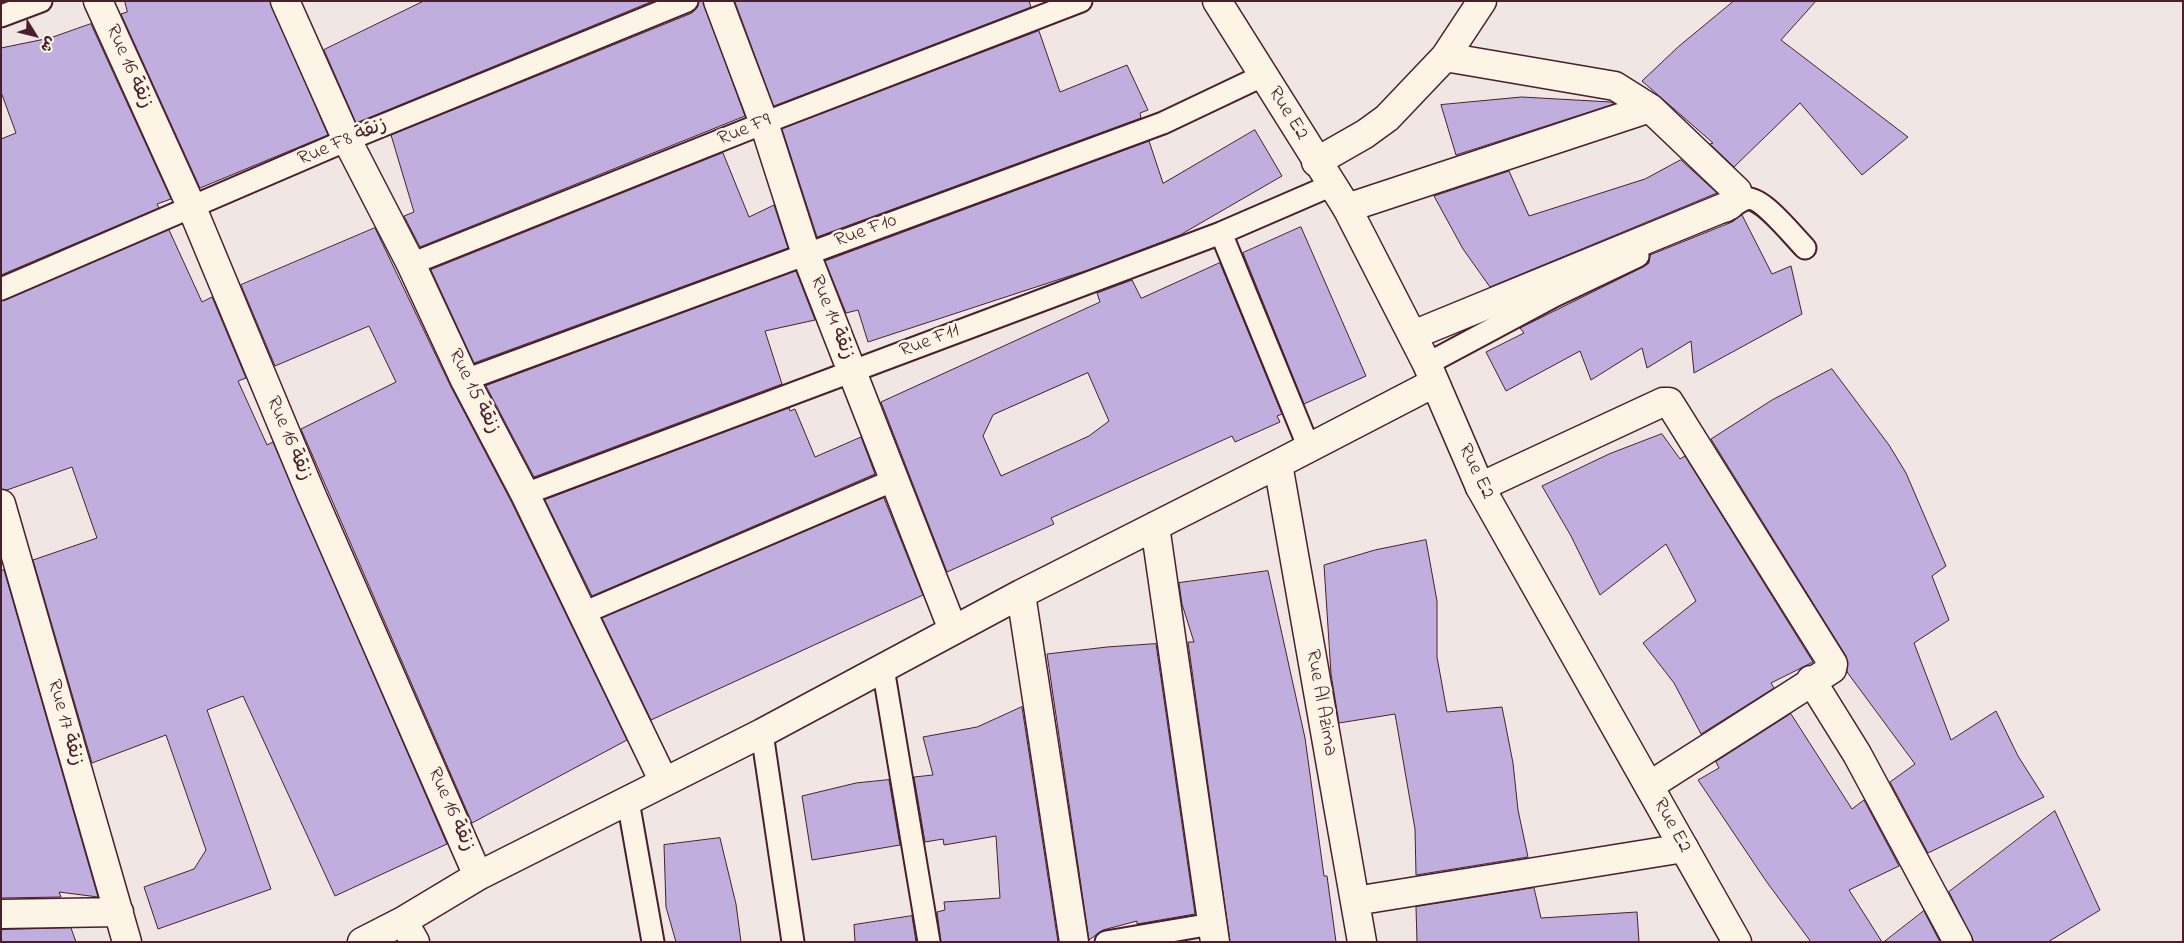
<!DOCTYPE html>
<html>
<head>
<meta charset="utf-8">
<style>
  body { margin:0 }
  #map { position:relative; width:2184px; height:943px; overflow:hidden; background:#f0e7e4; font-family:"Indie Flower","Playpen Sans Arabic",sans-serif }
  canvas { display:block }
  .frame { position:absolute; inset:0; border:2px solid #4a1f2b; pointer-events:none }
  .north { position:absolute; left:10px; top:10px; width:50px; height:50px; -webkit-text-stroke:4px #fcf5e5; paint-order:stroke; rotate:126deg; font-size:14px; font-weight:700; line-height:20px; text-align:center; color:#4a1f2b }
  .north::after { content:''; display:block; margin:auto; width:18px; height:22px; background:#4a1f2b; clip-path:polygon(50% 0,100% 100%,50% 72%,0 100%) }
</style>
</head>
<body>
<div id="map">
<canvas width="2184" height="943"></canvas>
<div class="frame"></div>
<div class="north">ش</div>
</div>
<script>
const context = document.querySelector('canvas').getContext('2d');
context.lineJoin = 'round';
function fill(path, color) { context.fillStyle = color; context.fill(path, 'evenodd'); }
function stroke(path, color, width, dash) { context.strokeStyle = color; context.lineWidth = width; context.lineCap = dash ? 'butt' : 'round'; context.setLineDash(dash || []); context.stroke(path); }
function write(font, color, halo, rows, align = 'center') {
  context.font = font + ' "Indie Flower","Playpen Sans Arabic",sans-serif'; context.lineWidth = 5; context.setLineDash([]); context.textBaseline = 'middle'; context.strokeStyle = halo; context.fillStyle = color; for (const [text, x, y, turn = 0] of rows) {
    context.save(); context.translate(x, y); context.rotate((+turn || 0) * Math.PI / 180); context.textAlign = isNaN(turn) ? turn : align; if (halo) context.strokeText(text, 0, 0); context.fillText(text, 0, 0); context.restore();
  }
}
const building = new Path2D(`
  M 125,1 L 270,1 L 328,135 L 200,188 L 121,14 L 127,12 Z
  M 424,1 L 653,1 L 356,123 L 324,50 Z
  M 699,1 L 703,1 L 745,116 L 420,247 L 404,216 L 414,212 L 391,135 L 692,13 L 697,8 Z
  M 735,1 L 1029,1 L 1031,7 L 774,106 Z
  M 1734,1 L 1816,1 L 1781,40 L 1908,137 L 1862,175 L 1800,103 L 1734,167 L 1710,144 L 1713,143 L 1642,81 L 1678,47 Z
  M 91,24 L 171,199 L 157,204 L 159,208 L 1,275 L 1,139 L 16,133 L 1,92 L 1,48 L 50,38 Z
  M 1039,31 L 1060,92 L 1127,65 L 1148,110 L 1140,113 L 1141,118 L 817,237 L 782,129 Z
  M 1522,97 L 1611,102 L 1614,104 L 1456,155 L 1441,105 Z
  M 1255,130 L 1282,176 L 1180,235 L 1088,270 L 868,342 L 858,310 L 846,313 L 825,261 L 1149,141 L 1163,183 Z
  M 723,153 L 749,217 L 774,205 L 788,248 L 474,363 L 431,270 Z
  M 1681,160 L 1717,193 L 1490,287 L 1463,249 L 1434,196 L 1509,171 L 1529,216 L 1645,179 Z
  M 1742,215 L 1772,274 L 1791,266 L 1802,314 L 1694,373 L 1691,341 L 1647,368 L 1642,348 L 1591,380 L 1580,351 L 1506,391 L 1486,352 L 1524,333 L 1520,328 L 1643,267 L 1649,263 L 1650,255 L 1732,222 Z
  M 1301,227 L 1366,376 L 1304,404 L 1243,253 Z
  M 375,228 L 451,387 L 511,501 L 627,740 L 472,823 L 301,429 L 396,382 L 369,326 L 275,366 L 241,285 Z
  M 169,230 L 202,302 L 212,297 L 246,378 L 238,381 L 267,445 L 273,442 L 447,844 L 335,896 L 243,696 L 207,710 L 271,889 L 158,929 L 144,887 L 194,869 L 206,850 L 166,735 L 92,763 L 33,560 L 97,538 L 72,467 L 7,490 L 1,489 L 1,301 Z
  M 1220,263 L 1282,414 L 1277,416 L 1280,422 L 1235,442 L 1232,436 L 1051,518 L 1054,524 L 947,572 L 881,402 L 1100,302 L 1097,293 L 1132,280 L 1141,298 ZM 1088,373 L 1109,421 L 1089,436 L 1001,476 L 983,436 L 993,415 Z
  M 796,271 L 815,320 L 765,331 L 782,384 L 534,477 L 486,386 Z
  M 1832,369 L 1889,445 L 1906,473 L 1946,566 L 1932,576 L 1949,620 L 1914,643 L 1951,740 L 1996,711 L 2018,756 L 2044,797 L 1928,853 L 1890,782 L 1915,764 L 1847,672 L 1846,656 L 1711,439 L 1772,400 Z
  M 789,408 L 790,411 L 795,409 L 815,457 L 861,437 L 875,474 L 592,596 L 545,500 Z
  M 1662,434 L 1680,459 L 1685,456 L 1813,662 L 1771,683 L 1774,688 L 1701,734 L 1674,683 L 1643,643 L 1696,601 L 1666,544 L 1600,595 L 1571,536 L 1542,486 L 1609,454 Z
  M 884,498 L 923,595 L 651,720 L 602,618 Z
  M 1426,540 L 1437,601 L 1437,657 L 1447,712 L 1502,707 L 1513,763 L 1518,810 L 1528,857 L 1416,875 L 1415,829 L 1395,714 L 1339,723 L 1331,674 L 1324,565 L 1375,550 Z
  M 4,570 L 98,897 L 59,892 L 61,897 L 1,898 L 1,571 Z
  M 1268,571 L 1305,738 L 1324,876 L 1327,876 L 1336,942 L 1230,942 L 1188,642 L 1194,642 L 1182,604 L 1179,583 Z
  M 1156,644 L 1195,914 L 1137,924 L 1137,921 L 1103,930 L 1089,940 L 1047,654 L 1107,647 Z
  M 1022,707 L 1058,942 L 941,942 L 937,912 L 945,910 L 944,902 L 1000,898 L 996,836 L 944,845 L 943,839 L 925,842 L 914,777 L 933,775 L 923,737 L 977,727 Z
  M 1791,714 L 1852,809 L 1864,800 L 1899,866 L 1849,890 L 1882,942 L 1811,942 L 1766,881 L 1698,780 L 1719,768 L 1716,762 Z
  M 889,780 L 900,845 L 812,860 L 802,796 L 856,783 Z
  M 2055,811 L 2100,910 L 2048,942 L 1974,942 L 1949,892 Z
  M 720,838 L 736,904 L 741,942 L 676,942 L 666,907 L 664,845 Z
  M 1534,888 L 1541,918 L 1637,912 L 1639,942 L 1417,942 L 1416,907 Z
  M 1924,911 L 1940,942 L 1884,942 Z
  M 912,916 L 916,942 L 855,942 L 854,925 Z
  M 71,928 L 76,942 L 1,942 L 1,930 Z`);
fill(building, '#c0aede');
stroke(building, '#4a1f2b', 1);
const lane = new Path2D(`
  M 1,16 L 41,1
  M 1726,211 C 1731,208 1739,201 1746,199 C 1761,195 1794,237 1805,248
  M 1221,233 L 1309,448
  M 411,264 L 764,123 L 1081,1
  M 1,289 L 347,140 L 687,1
  M 1427,364 L 1554,296 L 1638,256
  M 465,380 L 1163,123 L 1262,76
  M 525,494 L 1221,233 L 1332,185
  M 581,614 L 894,480
  M 883,668 L 929,942
  M 762,733 L 793,942
  M 628,801 L 653,942
  M 1106,942 L 1212,924`);
const street = new Path2D(`
  M 98,1 L 192,208 L 311,494 L 478,876
  M 285,1 L 347,140 L 411,264 L 465,380 L 525,494 L 664,782
  M 718,1 L 764,123 L 806,254 L 953,630
  M 1445,57 L 1482,1
  M 1316,162 L 1365,134 L 1387,118 L 1445,57 L 1615,86 L 1650,108 L 1737,191 L 1736,198 L 1730,205 L 1413,335
  M 1347,208 L 1650,108
  M 1278,464 L 1362,942
  M 1480,487 L 1663,402 L 1669,402 L 1833,664 L 1832,669 L 1649,786
  M 1,504 L 127,942
  M 1155,526 L 1215,942
  M 1021,594 L 1074,942
  M 1811,680 L 1857,754 L 1958,942
  M 1355,901 L 1684,848
  M 1,914 L 119,912
  M 403,921 L 415,942
  M 362,942 L 403,921 L 478,876 L 762,733 L 1021,594 L 1278,464 L 1434,383`);
const secondary = new Path2D(`
  M 1217,1 L 1347,208 L 1427,364 L 1480,487 L 1737,942`);
stroke(lane, '#4a1f2b', 25);
stroke(street, '#4a1f2b', 31);
stroke(secondary, '#4a1f2b', 31);
stroke(lane, '#fcf5e5', 21);
stroke(street, '#fcf5e5', 28);
stroke(secondary, '#fcf5e5', 28);
write('20px', '#4a1f2b', '#fcf5e5', [
  ["Rue 16 زنقة",128,67,66],
  ["Rue E2",1287,114,58],
  ["Rue F9",745,131,-22],
  ["Rue F8 زنقة",343,143,-23],
  ["Rue F10",866,232,-20],
  ["Rue 14 زنقة",831,318,68],
  ["Rue F11",930,342,-21],
  ["Rue 15 زنقة",473,392,63],
  ["Rue 16 زنقة",288,439,67],
  ["Rue E2",1475,472,64],
  ["Rue Al Azima",1320,703,80],
  ["Rue 17 زنقة",64,723,74],
  ["Rue 16 زنقة",450,810,66],
  ["Rue E2",1671,826,61]
]);
</script>
</body>
</html>
